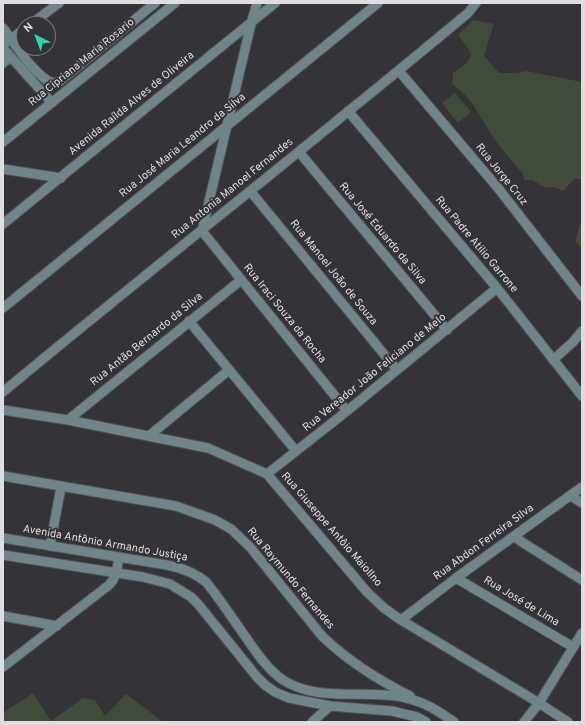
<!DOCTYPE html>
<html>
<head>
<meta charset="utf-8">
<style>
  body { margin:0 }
  #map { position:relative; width:585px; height:725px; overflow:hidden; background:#343338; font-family:Overpass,sans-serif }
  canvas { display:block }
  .frame { position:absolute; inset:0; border:4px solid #dedee1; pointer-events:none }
  .north { position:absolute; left:16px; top:16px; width:40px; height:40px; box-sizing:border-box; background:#343338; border:1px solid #78777c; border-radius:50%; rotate:318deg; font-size:11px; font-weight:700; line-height:16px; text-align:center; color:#dedee1 }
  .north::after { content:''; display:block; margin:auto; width:14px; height:18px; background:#2fd4aa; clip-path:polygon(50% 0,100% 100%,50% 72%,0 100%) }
</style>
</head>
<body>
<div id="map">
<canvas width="585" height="725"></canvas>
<div class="frame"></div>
<div class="north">N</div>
</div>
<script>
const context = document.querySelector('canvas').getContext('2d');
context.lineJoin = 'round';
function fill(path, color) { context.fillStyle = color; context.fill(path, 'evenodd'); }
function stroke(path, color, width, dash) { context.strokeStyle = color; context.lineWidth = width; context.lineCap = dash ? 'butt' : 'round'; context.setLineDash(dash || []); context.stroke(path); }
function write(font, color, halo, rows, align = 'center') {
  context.font = font + ' Overpass,sans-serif'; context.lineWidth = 4; context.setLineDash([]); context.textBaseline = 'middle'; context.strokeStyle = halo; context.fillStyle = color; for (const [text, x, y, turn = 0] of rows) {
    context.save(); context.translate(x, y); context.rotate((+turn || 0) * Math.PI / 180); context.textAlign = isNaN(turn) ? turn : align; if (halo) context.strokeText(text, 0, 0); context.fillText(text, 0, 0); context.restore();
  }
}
fill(new Path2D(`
  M 473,20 L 494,24 L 484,56 L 499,73 L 516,73 L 526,71 L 582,82 L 582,179 L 574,179 L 563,191 L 553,187 L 546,188 L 532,180 L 525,180 L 522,173 C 511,159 497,145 488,129 C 478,113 469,94 452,84 L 453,73 C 461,65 466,67 471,56 L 469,50 L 458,35 Z
  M 455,93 L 471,112 L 458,123 L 442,103 Z
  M 582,214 L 582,249 L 575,241 L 579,229 Z
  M 33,693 L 51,721 L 83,698 L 95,700 L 105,716 L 126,694 L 163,722 L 3,722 L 3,713 Z`), '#404b39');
stroke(new Path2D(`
  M 3,38 L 4,39
  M 41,80 L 47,87 L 56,88 L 58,86`), '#6c83a2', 2);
const minor = new Path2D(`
  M 257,3 L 251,24 L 202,231 L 347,411
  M 31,24 L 59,3
  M 3,28 C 15,44 35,77 53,83 L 59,82 L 155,3
  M 7,42 L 24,29
  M 3,48 L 52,103
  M 3,63 L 11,57
  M 399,71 L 498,188 L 582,296
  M 348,111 L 497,288 L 582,396
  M 3,142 L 175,3
  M 299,152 L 447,330
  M 3,169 L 61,178
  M 251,192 L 397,370
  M 3,224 L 275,3
  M 3,308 L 378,3
  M 189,321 L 296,451
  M 553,360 L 573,342 L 582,331
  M 3,392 C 157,264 315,141 468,13 L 476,3
  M 3,410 L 68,420 L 208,448 L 267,474 L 367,592 L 384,608 L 401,620 L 539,703 L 568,722
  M 68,420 L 241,280
  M 150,435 L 229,370
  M 267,474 L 347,411 L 497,288
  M 3,476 L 176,506 L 215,520 L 231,529 L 250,547 L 322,636 C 348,661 378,680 410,696
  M 571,496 L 582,503
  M 514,537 L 582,580
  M 3,538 L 167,565 C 182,568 194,572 206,582 C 220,599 232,618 245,636 C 256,652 267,669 283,680 C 317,702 365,690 402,697 C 425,702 435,709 454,722
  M 50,546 L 61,487
  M 3,555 L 143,577 L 170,584 L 191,597 L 198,604 L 257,677 L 265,685 L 275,692 L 289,698 L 330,706 L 392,711 L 417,717 L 426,722
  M 456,578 L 573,647
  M 3,616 L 57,626
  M 401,620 L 456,578 L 582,487
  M 3,667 L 109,585 C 117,577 117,568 119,557
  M 312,722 L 330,706
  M 524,722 L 539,703 L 582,633`);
stroke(minor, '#535256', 11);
stroke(minor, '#708589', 9);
write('11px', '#dedee1', '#343338', [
  ["Rua Cipriana Maria Rosario",82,63,-39],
  ["Avenida Raílda Alves de Oliveira",132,104,-39],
  ["Rua José Maria Leandro da Silva",183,146,-39],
  ["Rua Jorge Cruz",501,175,51],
  ["Rua Antonia Manoel Fernandes",233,189,-39],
  ["Rua José Eduardo da Silva",382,234,50],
  ["Rua Padre Atilio Garrone",476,245,50],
  ["Rua Manoel João de Souza",333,273,51],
  ["Rua Iraci Souza da Rocha",284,314,51],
  ["Rua Antão Bernardo da Silva",147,340,-39],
  ["Rua Vereador João Feliciano de Melo",375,373,-39],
  ["Rua Giuseppe Antôio Maiollno",331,530,49],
  ["Rua Abdon Ferreira Silva",484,543,-36],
  ["Avenida Antônio Armando Justiça",105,544,10],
  ["Rua Raymundo Fernandes",290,579,50],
  ["Rua José de Lima",521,602,31]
]);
</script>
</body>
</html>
